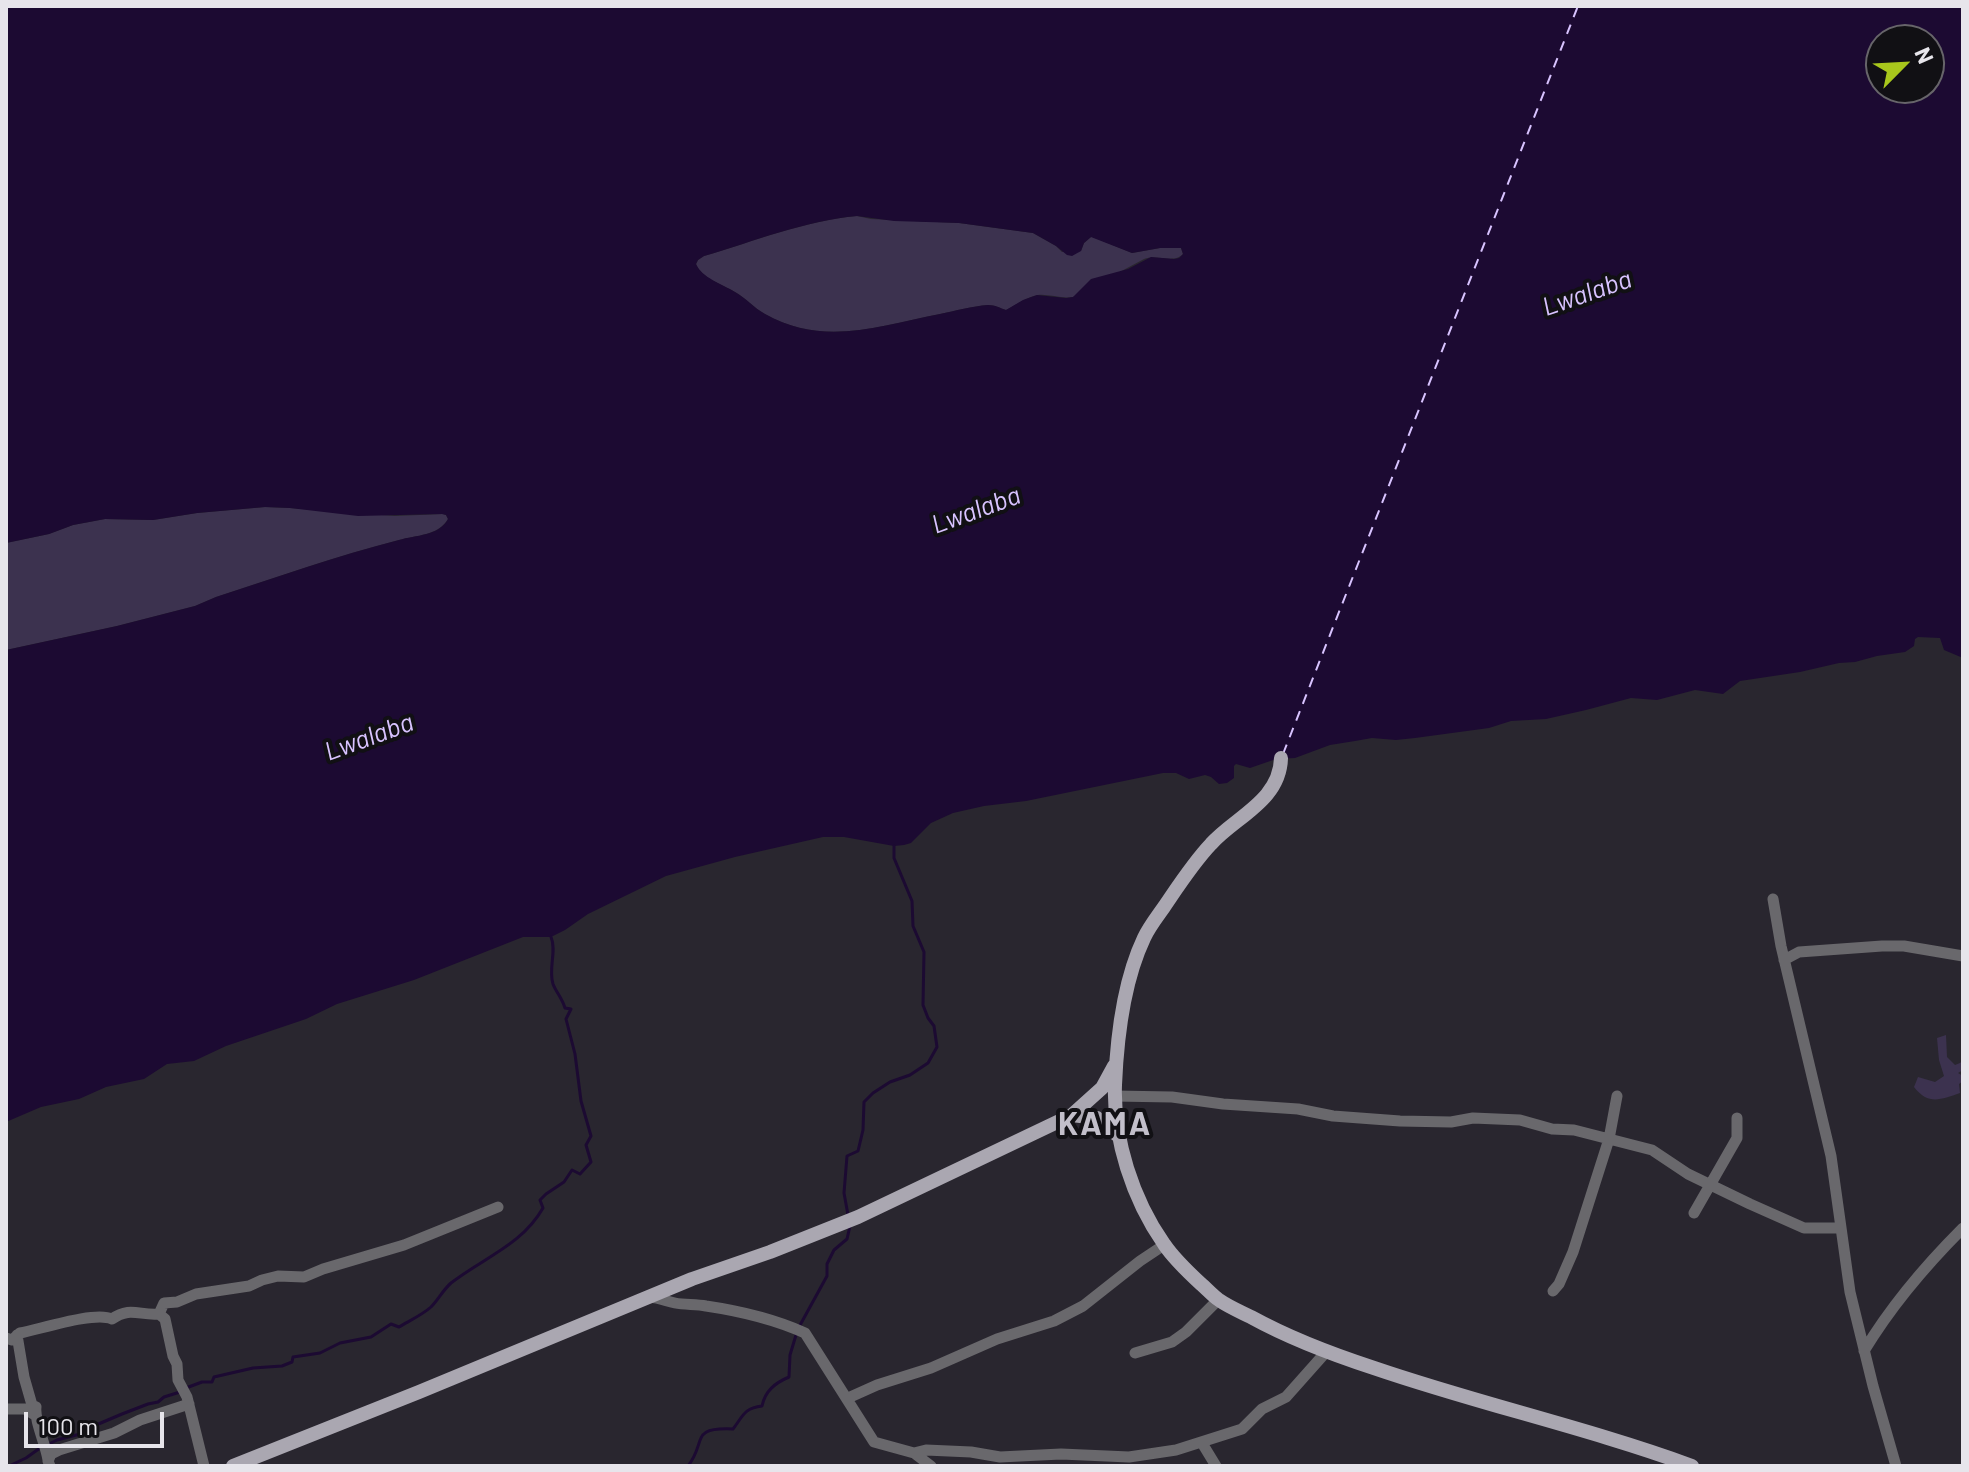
<!DOCTYPE html>
<html>
<head>
<meta charset="utf-8">
<style>
  body { margin:0 }
  #map { position:relative; width:1969px; height:1472px; overflow:hidden; background:#29262f; font-family:Barlow,sans-serif }
  canvas { display:block }
  .frame { position:absolute; inset:0; border:8px solid #e7e5eb; pointer-events:none }
  .north { position:absolute; left:1865px; top:24px; width:80px; height:80px; box-sizing:border-box; background:#111014; border:2px solid #67656a; border-radius:50%; rotate:66deg; font-size:22px; font-weight:700; line-height:32px; text-align:center; color:#e7e5eb }
  .north::after { content:''; display:block; margin:auto; width:28px; height:36px; background:#a8c71c; clip-path:polygon(50% 0,100% 100%,50% 72%,0 100%) }
  .scale { position:absolute; left:24px; top:1412px; width:140px; height:36px; box-sizing:border-box; border:4px solid #e7e5eb; border-top:0; padding-left:10px; font-size:24px; line-height:28px; white-space:nowrap; color:#e7e5eb; -webkit-text-stroke:6px #111014; paint-order:stroke }
</style>
</head>
<body>
<div id="map">
<canvas width="1969" height="1472"></canvas>
<div class="frame"></div>
<div class="north">N</div>
<div class="scale">100 m</div>
</div>
<script>
const context = document.querySelector('canvas').getContext('2d');
context.lineJoin = 'round';
function fill(path, color) { context.fillStyle = color; context.fill(path, 'evenodd'); }
function stroke(path, color, width, dash) { context.strokeStyle = color; context.lineWidth = width; context.lineCap = dash ? 'butt' : 'round'; context.setLineDash(dash || []); context.stroke(path); }
function write(font, color, halo, rows, align = 'center') {
  context.font = font + ' Barlow,sans-serif'; context.lineWidth = 8; context.setLineDash([]); context.textBaseline = 'middle'; context.strokeStyle = halo; context.fillStyle = color; for (const [text, x, y, turn = 0] of rows) {
    context.save(); context.translate(x, y); context.rotate((+turn || 0) * Math.PI / 180); context.textAlign = isNaN(turn) ? turn : align; if (halo) context.strokeText(text, 0, 0); context.fillText(text, 0, 0); context.restore();
  }
}
fill(new Path2D(`
  M 857,216 L 871,219 L 959,223 L 1033,233 L 1056,246 L 1062,252 L 1081,251 L 1084,243 L 1091,237 L 1093,237 L 1132,253 L 1160,248 L 1181,248 L 1183,254 C 1174,264 1157,254 1144,259 L 1073,297 C 1061,299 1050,294 1038,295 C 1026,297 1017,305 1006,310 C 1000,308 995,305 988,305 C 973,306 955,311 940,314 C 879,326 823,347 765,314 C 754,308 746,298 735,292 C 722,284 702,279 696,264 L 698,260 L 704,256 C 755,241 804,221 857,216 Z
  M 265,507 L 290,508 L 395,516 L 443,514 L 446,515 L 448,519 C 438,536 416,535 399,540 C 337,556 277,577 216,597 L 195,606 L 117,626 L 6,650 L 6,543 L 49,534 L 73,525 L 105,519 L 153,520 L 197,513 Z
  M 1946,1035 L 1947,1057 L 1955,1065 L 1960,1063 L 1963,1060 L 1963,1070 L 1958,1073 L 1963,1076 L 1963,1081 L 1959,1084 L 1960,1093 C 1940,1100 1928,1105 1914,1087 L 1918,1077 L 1935,1082 L 1944,1076 L 1939,1060 L 1937,1038 Z`), '#3c324f');
fill(new Path2D(`
  M 6,6 L 1963,6 L 1963,658 L 1944,650 L 1940,638 L 1918,637 L 1915,639 L 1914,646 L 1905,652 L 1877,656 L 1855,662 L 1839,663 L 1800,672 L 1740,681 L 1723,694 L 1695,690 L 1657,700 L 1631,698 L 1586,710 L 1546,719 L 1511,721 L 1489,728 L 1415,738 L 1396,740 L 1372,738 L 1355,741 L 1330,745 L 1295,758 L 1276,759 L 1250,768 L 1236,764 L 1234,766 L 1234,778 L 1227,783 L 1219,784 L 1211,777 L 1205,775 L 1189,779 L 1176,773 L 1163,773 L 1026,801 L 984,806 L 953,813 L 931,823 L 911,843 L 904,845 L 894,846 L 844,837 L 823,837 L 735,857 L 666,876 L 588,914 L 565,930 L 551,937 L 523,937 L 414,980 L 337,1004 L 306,1019 L 226,1046 L 194,1061 L 167,1064 L 144,1079 L 106,1087 L 79,1099 L 41,1107 L 6,1122 L 6,650 L 117,626 L 195,606 L 216,597 C 277,577 337,556 399,540 C 416,535 439,536 448,519 L 446,515 L 442,514 L 358,516 L 290,508 L 265,507 L 197,513 L 153,520 L 105,519 L 73,525 L 49,534 L 6,543 ZM 1881,40 L 1929,40 L 1929,88 L 1881,88 ZM 857,216 L 894,221 L 959,223 L 1033,233 L 1056,246 L 1067,255 L 1072,256 L 1081,251 L 1084,243 L 1091,237 L 1132,253 L 1160,248 L 1181,248 L 1183,254 L 1179,258 L 1174,259 L 1151,257 L 1128,269 L 1091,279 L 1073,297 L 1066,298 L 1037,295 L 1023,300 L 1006,310 C 1000,308 995,305 988,305 C 973,306 955,311 940,314 C 879,326 823,347 765,314 C 754,308 746,298 735,292 C 722,284 702,278 696,264 L 698,260 L 704,256 C 755,241 804,221 857,216 Z`), '#1c0a32');
stroke(new Path2D(`
  M 848,1215 L 844,1193 L 847,1156 L 858,1151 L 863,1130 L 864,1102 L 873,1093 L 890,1082 L 910,1075 L 928,1063 L 937,1047 L 934,1026 L 928,1018 L 923,1005 L 924,952 L 913,926 L 912,901 L 894,858 L 894,846
  M 799,1327 L 827,1276 L 827,1264 L 834,1250 L 847,1239 L 850,1226
  M 186,1388 L 202,1382 L 212,1382 L 214,1377 L 253,1368 L 282,1366 L 292,1362 L 293,1357 L 320,1353 L 340,1343 L 371,1337 L 391,1324 L 399,1327 C 409,1321 422,1315 431,1307 C 438,1300 443,1290 451,1283 C 483,1258 522,1245 543,1208 L 540,1200 L 546,1194 L 564,1182 L 572,1170 L 580,1174 L 591,1162 L 586,1145 L 591,1136 L 581,1101 L 575,1054 L 566,1019 L 571,1009 L 565,1008 C 562,998 556,992 553,984 C 548,969 557,951 551,937
  M 47,1445 L 57,1440 L 84,1433 L 89,1428 L 122,1414 L 148,1404 L 158,1402 L 164,1397 L 180,1392
  M 6,1466 L 7,1466
  M 9,1466 L 26,1458 L 40,1448
  M 688,1466 C 707,1442 689,1427 733,1429 C 743,1416 744,1408 762,1406 C 765,1391 775,1383 789,1377 L 790,1355 L 796,1335`), '#1c0a32', 3);
stroke(new Path2D(`
  M 1283,754 L 1578,6`), '#d8c3ff', 2, [10, 8]);
stroke(new Path2D(`
  M 1773,899 L 1781,946 L 1831,1156 L 1850,1292 L 1873,1386 L 1896,1466
  M 1784,960 L 1799,952 L 1882,946 L 1904,946 L 1963,956
  M 1114,1096 L 1172,1097 L 1223,1104 L 1298,1109 L 1333,1116 L 1400,1121 L 1451,1122 L 1473,1118 L 1520,1120 L 1552,1129 L 1574,1130 L 1652,1150 L 1688,1174 L 1750,1204 L 1804,1228 L 1841,1228
  M 1694,1213 L 1737,1138 L 1737,1118
  M 1553,1291 L 1559,1284 L 1573,1252 L 1609,1139 L 1617,1096
  M 650,1297 C 659,1298 666,1301 675,1303 C 685,1305 696,1304 706,1306 C 740,1311 774,1319 805,1333 L 874,1442 L 914,1453 L 926,1450 L 971,1452 L 1000,1457 L 1061,1454 L 1129,1457 L 1176,1450 L 1242,1429 L 1262,1409 L 1286,1397 L 1326,1352
  M 17,1335 L 24,1377 L 32,1405 L 36,1407 C 34,1421 46,1445 48,1460
  M 6,1338 L 12,1340 L 20,1333 C 41,1329 95,1311 112,1319 C 130,1306 140,1316 159,1314
  M 1864,1351 C 1891,1306 1926,1265 1963,1228
  M 1135,1353 L 1172,1342 L 1186,1332 L 1218,1300
  M 848,1398 L 877,1385 L 931,1368 L 997,1339 L 1054,1321 L 1083,1306 L 1140,1261 L 1164,1245
  M 6,1409 L 25,1409 L 35,1415
  M 1202,1443 L 1216,1466
  M 914,1453 L 931,1466
  M 50,1466 L 48,1461 L 51,1454 L 59,1450 L 114,1433 L 140,1420 L 189,1404
  M 204,1466 L 187,1397 L 178,1380 L 177,1364 L 173,1356 L 165,1319 L 159,1314 L 164,1303 L 177,1302 L 196,1294 L 249,1286 L 262,1280 L 278,1276 L 304,1277 L 323,1269 L 404,1245 L 498,1207`), '#69686c', 11);
stroke(new Path2D(`
  M 1281,758 C 1280,801 1235,817 1211,844 C 1193,863 1179,885 1164,907 C 1157,917 1149,927 1144,938 C 1123,982 1117,1037 1115,1085 C 1113,1139 1133,1200 1164,1244 C 1174,1259 1188,1272 1201,1284 C 1207,1289 1213,1296 1219,1300 C 1229,1307 1241,1312 1251,1317 C 1291,1339 1331,1354 1374,1368 C 1479,1404 1588,1428 1692,1466
  M 1072,1115 L 1097,1118 L 1117,1135
  M 233,1466 L 419,1392 L 692,1279 L 770,1252 L 858,1217 L 1072,1115 L 1102,1088 L 1114,1066`), '#aaa7b1', 14);
write('italic 26px', '#d8c3ff', '#111014', [
  ["Lwalaba",1587,293,-19],
  ["Lwalaba",976,510,-20],
  ["Lwalaba",369,737,-20]
]);
context.letterSpacing = '2px';
write('bold 32px', '#c2bfca', '#111014', [
  ["KAMA",1105,1124]
]);
context.letterSpacing = '0px';
</script>
</body>
</html>
